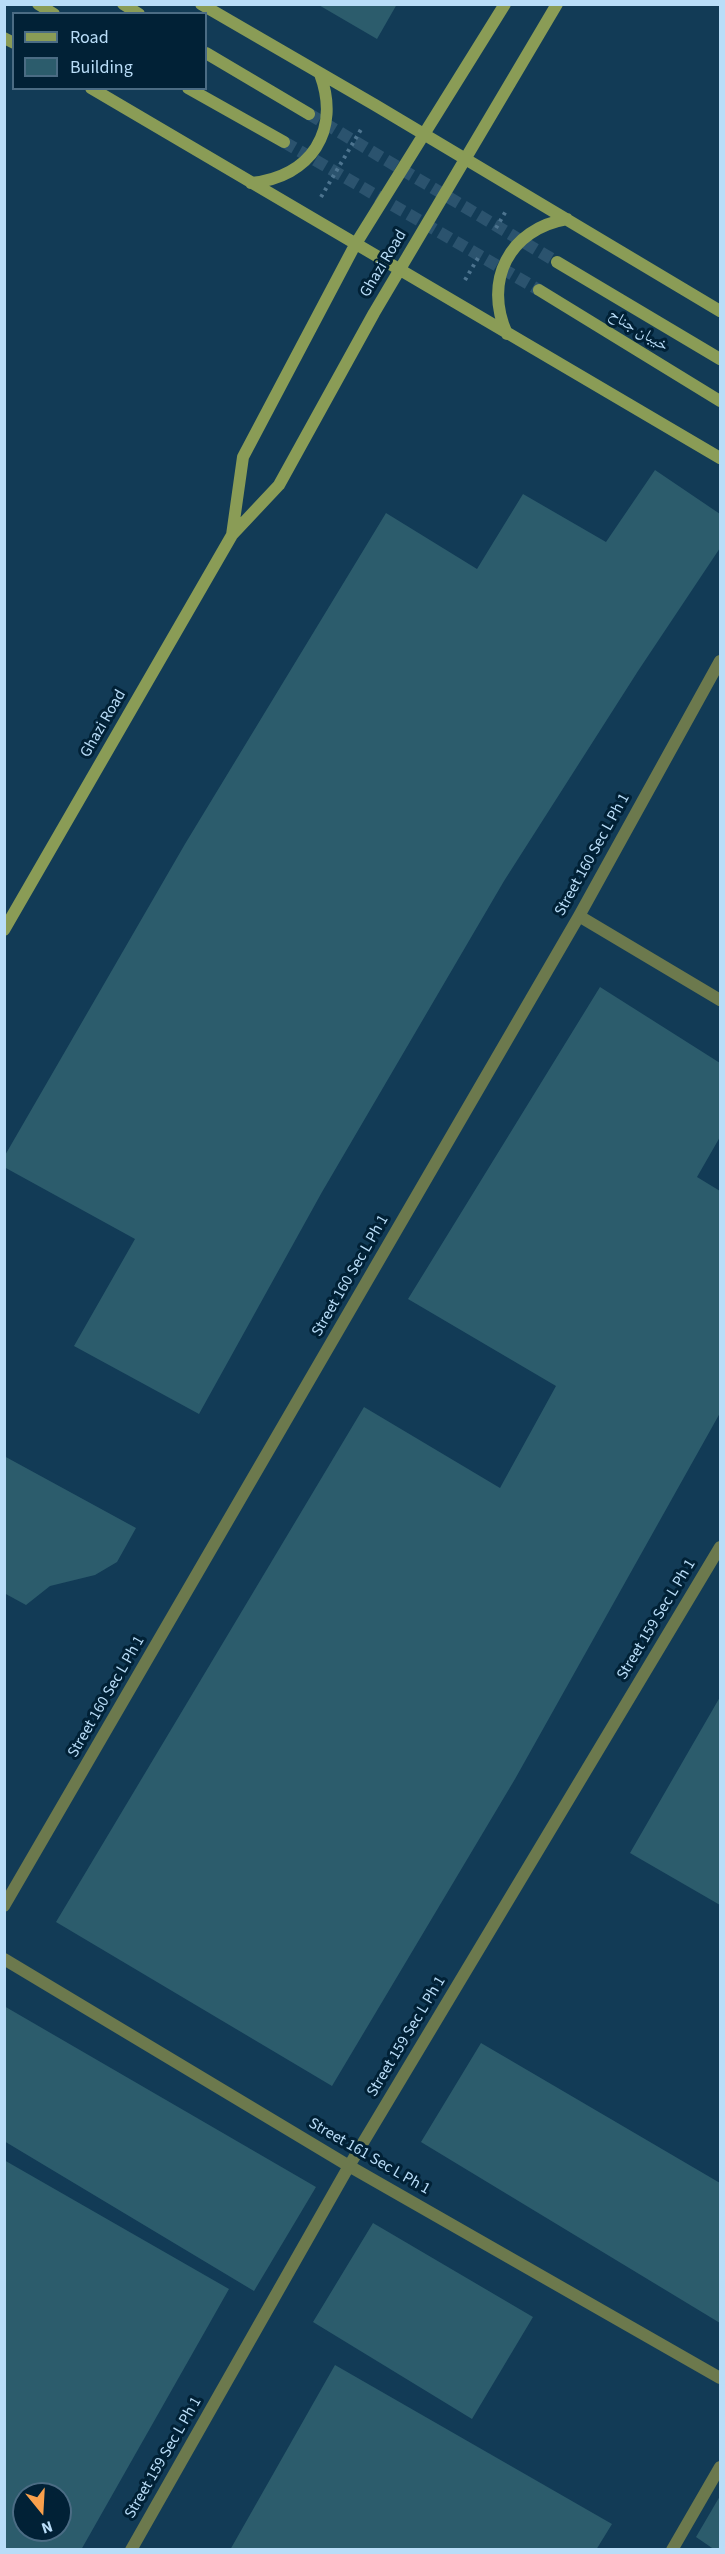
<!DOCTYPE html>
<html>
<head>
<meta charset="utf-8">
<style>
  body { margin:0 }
  #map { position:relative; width:725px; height:2554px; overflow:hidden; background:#123b56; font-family:"Source Sans 3",sans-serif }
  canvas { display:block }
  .frame { position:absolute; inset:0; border:6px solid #b9ddf8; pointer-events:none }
  .legend { position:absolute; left:12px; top:12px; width:195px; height:78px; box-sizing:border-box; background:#012136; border:2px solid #4b6c84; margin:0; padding:8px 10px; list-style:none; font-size:18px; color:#b9ddf8 }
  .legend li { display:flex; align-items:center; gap:12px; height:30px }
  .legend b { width:30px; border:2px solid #4b6c84 }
  .north { position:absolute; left:12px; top:2482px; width:60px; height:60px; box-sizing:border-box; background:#012136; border:2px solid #4b6c84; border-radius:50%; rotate:162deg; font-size:16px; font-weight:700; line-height:24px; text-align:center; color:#b9ddf8 }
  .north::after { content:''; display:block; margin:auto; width:21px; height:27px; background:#f9a04c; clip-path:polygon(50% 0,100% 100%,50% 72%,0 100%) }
</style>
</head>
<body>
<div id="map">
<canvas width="725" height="2554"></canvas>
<div class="frame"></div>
<ul class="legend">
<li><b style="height:8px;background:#8a9c56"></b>Road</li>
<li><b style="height:16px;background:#2c5c6c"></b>Building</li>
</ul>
<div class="north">N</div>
</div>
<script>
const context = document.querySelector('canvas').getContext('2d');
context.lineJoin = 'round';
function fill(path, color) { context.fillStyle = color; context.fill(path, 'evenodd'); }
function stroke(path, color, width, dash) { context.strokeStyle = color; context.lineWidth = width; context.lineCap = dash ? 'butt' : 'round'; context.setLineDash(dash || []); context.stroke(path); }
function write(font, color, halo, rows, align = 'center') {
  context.font = font + ' "Source Sans 3","Noto Naskh Arabic",sans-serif'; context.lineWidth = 6; context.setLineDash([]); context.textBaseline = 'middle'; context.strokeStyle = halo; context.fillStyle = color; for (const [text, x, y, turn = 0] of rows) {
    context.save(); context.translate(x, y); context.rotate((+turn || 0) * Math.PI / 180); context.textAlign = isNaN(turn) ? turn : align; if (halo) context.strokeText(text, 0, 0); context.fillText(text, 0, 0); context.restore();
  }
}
fill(new Path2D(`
  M 317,4 L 397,4 L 377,39 Z
  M 655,470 L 720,514 L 720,548 L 638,671 L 504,881 L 322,1192 L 199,1414 L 74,1346 L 135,1239 L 4,1167 L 4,1157 L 185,844 L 386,513 L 477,569 L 523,494 L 606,542 Z
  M 600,987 L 720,1063 L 720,1137 L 697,1177 L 720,1191 L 720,1413 L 515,1779 L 332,2086 L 56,1922 L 364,1407 L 500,1488 L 556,1386 L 408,1299 Z
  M 4,1456 L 136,1528 L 117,1562 L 95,1575 L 50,1586 L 26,1605 L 4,1593 Z
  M 720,1697 L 720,1905 L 630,1853 Z
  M 4,2006 L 316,2187 L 254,2291 L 4,2141 Z
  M 481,2043 L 720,2183 L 720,2323 L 421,2142 Z
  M 4,2160 L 229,2289 L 81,2550 L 4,2550 ZM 24,2494 L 60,2494 L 60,2530 L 24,2530 Z
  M 373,2223 L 533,2317 L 472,2419 L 313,2322 Z
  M 335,2365 L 612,2524 L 596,2550 L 230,2550 Z
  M 720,2496 L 720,2550 L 715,2550 L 696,2537 Z`), '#2c5c6c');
stroke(new Path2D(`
  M 309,114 L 557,262
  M 284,142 L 539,290`), '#2b536e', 12, [12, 6]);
stroke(new Path2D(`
  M 321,197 L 363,126
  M 496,228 L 506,211
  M 465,280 L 478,258`), '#4d748f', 4, [3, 4.5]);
stroke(new Path2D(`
  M 579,916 L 720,1000
  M 4,1906 L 579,916 L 720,661
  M 4,1959 L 349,2166 L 720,2378
  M 131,2550 L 349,2166 L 720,1547
  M 672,2550 L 720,2467`), '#6c794d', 12);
stroke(new Path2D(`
  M 38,4 L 54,14
  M 123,4 L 139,14
  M 201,4 L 375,105 L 720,311
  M 4,38 L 14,43
  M 206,53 L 309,114
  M 91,88 L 720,458
  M 188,88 L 284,142
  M 251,183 C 311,177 341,131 320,74
  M 557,262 L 720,359
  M 539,290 L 720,401
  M 507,334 C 483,281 509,229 567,219
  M 232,535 L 243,457 L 355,245 L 505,4
  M 4,930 L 232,535 L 279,485 L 374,313 L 557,4`), '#8a9c56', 12);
write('16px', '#b9ddf8', '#012136', [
  ["Ghazi Road",384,264,-59],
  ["خیبان جناح",638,331,31],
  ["Ghazi Road",104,724,-60],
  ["Street 160 Sec L Ph 1",593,855,-61],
  ["Street 160 Sec L Ph 1",351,1276,-60],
  ["Street 159 Sec L Ph 1",657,1620,-59],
  ["Street 160 Sec L Ph 1",107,1697,-60],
  ["Street 159 Sec L Ph 1",407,2037,-59],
  ["Street 161 Sec L Ph 1",369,2157,30],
  ["Street 159 Sec L Ph 1",164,2458,-60]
]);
</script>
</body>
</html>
